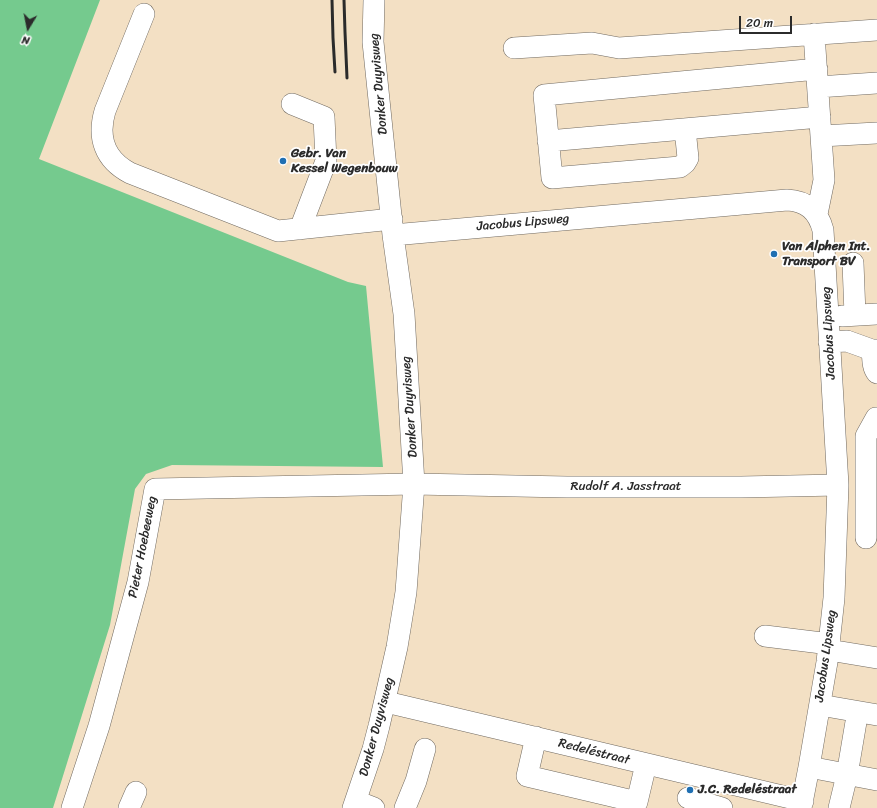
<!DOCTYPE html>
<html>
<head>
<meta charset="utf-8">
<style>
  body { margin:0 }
  #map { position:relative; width:877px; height:808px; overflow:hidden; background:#f3e0c4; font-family:Sriracha,sans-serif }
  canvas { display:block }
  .north { position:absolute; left:8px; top:8px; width:40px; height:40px; -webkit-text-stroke:3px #fff; paint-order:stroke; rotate:190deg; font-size:11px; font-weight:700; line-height:16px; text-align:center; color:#2b2b2b }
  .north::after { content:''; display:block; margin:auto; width:14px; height:18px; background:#2b2b2b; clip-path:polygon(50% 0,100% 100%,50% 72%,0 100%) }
  .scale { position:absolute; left:739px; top:16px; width:53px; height:18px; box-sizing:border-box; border:2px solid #2b2b2b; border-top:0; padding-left:5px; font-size:12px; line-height:14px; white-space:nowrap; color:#2b2b2b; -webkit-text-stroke:3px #fff; paint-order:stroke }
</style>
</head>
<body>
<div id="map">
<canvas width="877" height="808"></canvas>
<div class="north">N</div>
<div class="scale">20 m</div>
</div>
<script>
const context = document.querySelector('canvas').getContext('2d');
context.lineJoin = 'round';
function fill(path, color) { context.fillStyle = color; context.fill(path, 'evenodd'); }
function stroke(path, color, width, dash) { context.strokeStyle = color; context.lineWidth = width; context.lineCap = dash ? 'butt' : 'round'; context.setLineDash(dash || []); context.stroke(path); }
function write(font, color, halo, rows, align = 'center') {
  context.font = font + ' Sriracha,sans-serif'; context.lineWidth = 3.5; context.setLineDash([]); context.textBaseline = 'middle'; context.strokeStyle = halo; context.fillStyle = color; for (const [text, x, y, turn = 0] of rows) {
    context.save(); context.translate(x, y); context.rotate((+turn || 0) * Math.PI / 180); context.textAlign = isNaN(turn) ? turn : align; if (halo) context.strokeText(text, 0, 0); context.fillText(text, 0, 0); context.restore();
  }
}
fill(new Path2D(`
  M 0,0 L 100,0 L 39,159 L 348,282 L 366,286 L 383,467 L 172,465 L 146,474 L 135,489 L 110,625 L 53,808 L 0,808 Z`), '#75ca8e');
const minor = new Path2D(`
  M 144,14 L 105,111 C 97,138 105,160 130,173 L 278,231 L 392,219
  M 814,34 L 824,180 L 817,214
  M 514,48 L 592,43 L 619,48 L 877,30
  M 818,87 L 877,83
  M 292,104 L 324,117 L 326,161 L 300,229
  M 685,129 L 688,158 L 685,163 L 680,167 L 552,178 L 544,95 L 817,69
  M 821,136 L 877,133
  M 548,141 L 820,117
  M 393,235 L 787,200 C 807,201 818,211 823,230 L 838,485 L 834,598 L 827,662 L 809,767 L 801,808
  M 853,263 L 855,315
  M 842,316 L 877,314
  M 829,342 L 847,341 L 872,350 L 877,350
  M 872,350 C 873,358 872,367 877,373
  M 866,538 L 866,436 L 876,418 L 877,418
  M 765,636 L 830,644
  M 829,650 L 877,658
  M 386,702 L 803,801
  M 820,705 L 877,715
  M 536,737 L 527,776 L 637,802 L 646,764
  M 809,767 L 877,780
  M 688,798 L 722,808
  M 356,801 L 374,808
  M 72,808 L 99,726 L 138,582 L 155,489 L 414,484 L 567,487 L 741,487 L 838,485
  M 129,808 L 136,792
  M 353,808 L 373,749 L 379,726 L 397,647 L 406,592 L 414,484 L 404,314 L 393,235 L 373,42 L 374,0
  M 405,808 L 416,781 L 425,749
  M 839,808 L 847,775 L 857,716`);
stroke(minor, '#716a61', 22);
stroke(minor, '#fff', 21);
stroke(new Path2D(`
  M 332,0 L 333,38 L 335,72
  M 344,0 L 345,32 L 347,78`), '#2b2b2b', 3);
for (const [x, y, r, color] of [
  [283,161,4,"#1f6fb2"],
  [774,254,4,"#1f6fb2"],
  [690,790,4,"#1f6fb2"]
]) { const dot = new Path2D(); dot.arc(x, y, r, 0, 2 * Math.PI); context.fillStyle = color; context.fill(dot); stroke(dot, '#fff', 1.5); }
write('13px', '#2b2b2b', '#fff', [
  ["Donker Duyvisweg",379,84,-95],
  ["Jacobus Lipsweg",523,223,-5],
  ["Jacobus Lipsweg",829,333,-93],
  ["Donker Duyvisweg",410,407,-94],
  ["Rudolf A. Jasstraat",626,487],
  ["Pieter Hoebeeweg",143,547,-79],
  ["Jacobus Lipsweg",826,656,-82],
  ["Donker Duyvisweg",377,727,-75],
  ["Redeléstraat",594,752,14]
]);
write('bold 13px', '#2b2b2b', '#fff', [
  ["Gebr. Van",291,154],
  ["Kessel Wegenbouw",291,169],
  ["Van Alphen Int.",782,247],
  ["Transport BV",782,262],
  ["J.C. Redeléstraat",698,790]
], 'left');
</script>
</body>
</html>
